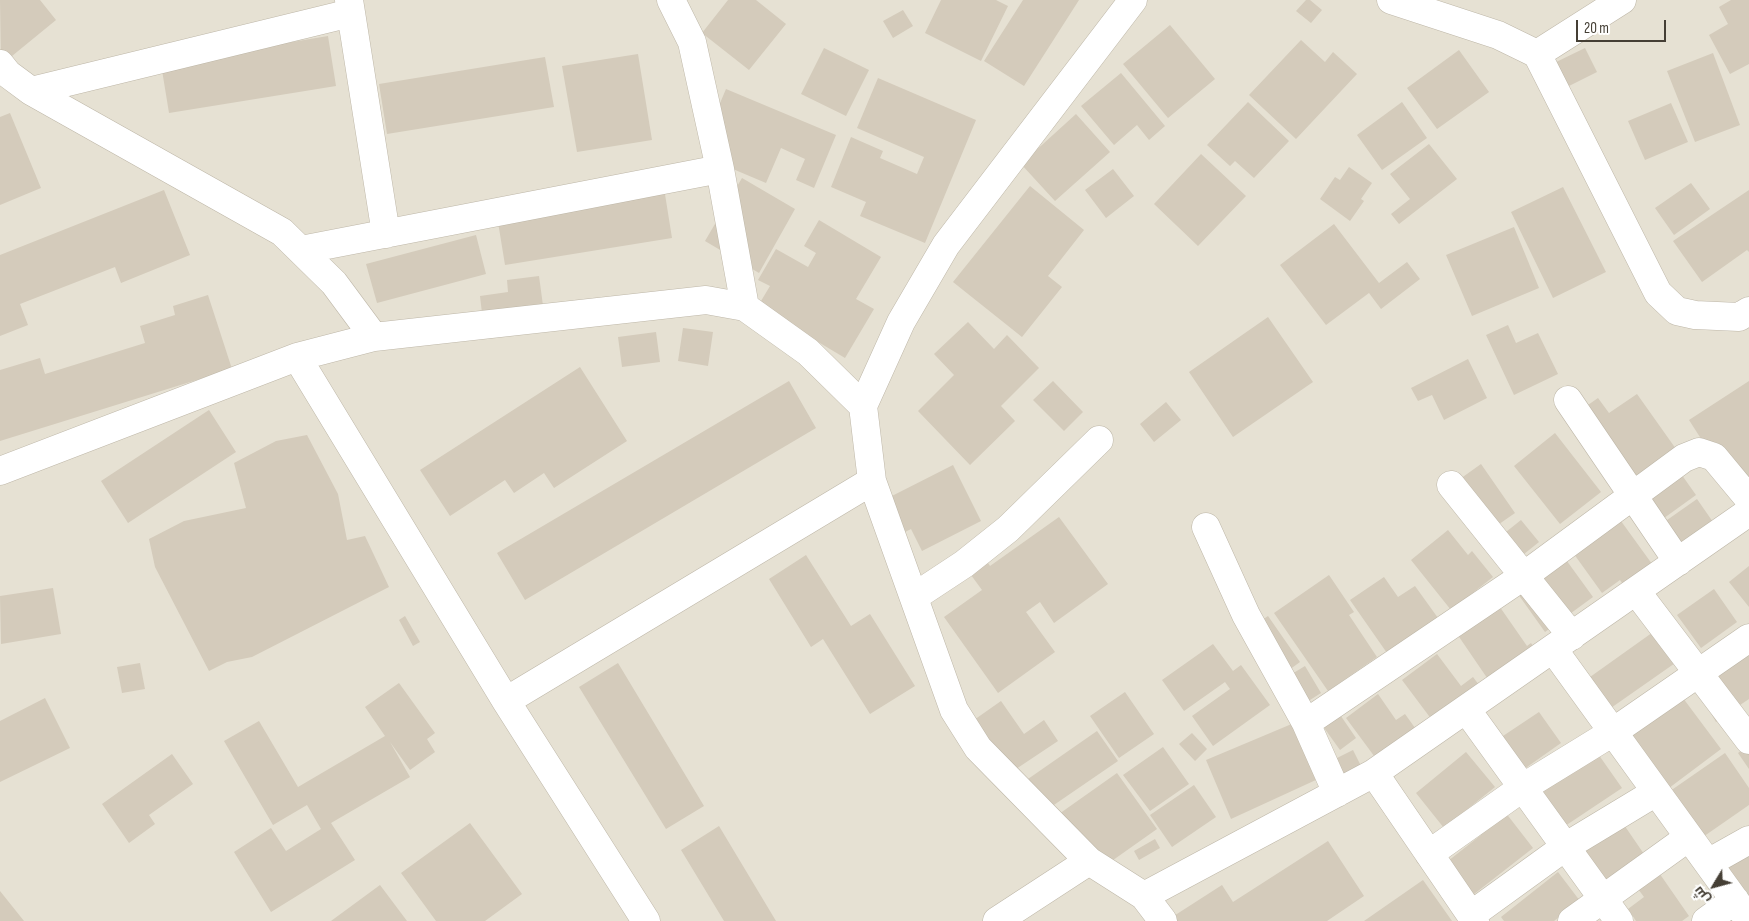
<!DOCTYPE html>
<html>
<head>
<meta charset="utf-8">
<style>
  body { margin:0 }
  #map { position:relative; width:1749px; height:921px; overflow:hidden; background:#f2efe5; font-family:"Sofia Sans Condensed",Cairo,sans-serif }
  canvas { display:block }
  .north { position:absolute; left:1689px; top:861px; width:50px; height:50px; -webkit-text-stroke:4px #fff; paint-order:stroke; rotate:233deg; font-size:14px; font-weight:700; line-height:20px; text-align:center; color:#453f35 }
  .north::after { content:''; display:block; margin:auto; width:18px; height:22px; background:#453f35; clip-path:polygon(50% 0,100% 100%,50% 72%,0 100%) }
  .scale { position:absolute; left:1576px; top:20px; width:90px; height:22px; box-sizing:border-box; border:2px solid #453f35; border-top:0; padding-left:6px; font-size:15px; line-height:18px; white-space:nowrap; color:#453f35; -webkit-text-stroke:4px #fff; paint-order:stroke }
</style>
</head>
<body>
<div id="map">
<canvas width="1749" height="921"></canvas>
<div class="north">ش</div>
<div class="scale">20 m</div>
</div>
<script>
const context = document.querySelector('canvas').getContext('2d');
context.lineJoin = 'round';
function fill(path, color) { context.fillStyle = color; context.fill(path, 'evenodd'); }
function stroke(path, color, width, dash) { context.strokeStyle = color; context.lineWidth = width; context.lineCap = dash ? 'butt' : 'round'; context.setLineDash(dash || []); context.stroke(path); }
fill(new Path2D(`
  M 0,0 L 1749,0 L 1749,921 L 0,921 Z`), '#e6e1d3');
fill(new Path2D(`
  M 0,0 L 40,0 L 56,20 L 1,65 Z
  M 728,0 L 756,0 L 786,24 L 749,70 L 702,33 Z
  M 941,0 L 996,0 L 1008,6 L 981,61 L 925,33 Z
  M 1023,0 L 1079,0 L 1024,86 L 984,61 Z
  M 1306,0 L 1310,0 L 1322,10 L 1311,23 L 1296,11 Z
  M 1731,0 L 1749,0 L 1749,64 L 1730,74 L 1709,35 L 1728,24 L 1719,7 Z
  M 903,10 L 913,26 L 893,38 L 883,21 Z
  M 1170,25 L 1215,79 L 1168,118 L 1123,64 Z
  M 328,36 L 336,86 L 169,113 L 161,64 Z
  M 1301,40 L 1325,62 L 1333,52 L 1357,74 L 1296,139 L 1249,95 Z
  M 824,48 L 869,70 L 846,116 L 801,94 Z
  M 1585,48 L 1597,72 L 1563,89 L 1550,65 Z
  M 1459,50 L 1489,92 L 1437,129 L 1407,88 Z
  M 1713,53 L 1740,125 L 1695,142 L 1667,71 Z
  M 638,54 L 652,140 L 577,152 L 562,66 Z
  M 545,57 L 554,107 L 387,134 L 379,84 Z
  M 1121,73 L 1165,126 L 1149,140 L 1137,125 L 1114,145 L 1081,106 Z
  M 878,78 L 976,120 L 925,243 L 860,216 L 866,202 L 831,187 L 851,137 L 883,151 L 880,158 L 917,174 L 924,157 L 857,128 Z
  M 726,89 L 836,135 L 814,188 L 796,180 L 805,159 L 781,148 L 766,183 L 721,164 L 723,158 L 701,148 Z
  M 1248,102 L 1289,141 L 1254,178 L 1235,161 L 1230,166 L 1207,145 Z
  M 1402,102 L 1427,138 L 1382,170 L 1357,135 Z
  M 1671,103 L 1688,142 L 1645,160 L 1628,121 Z
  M 10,113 L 41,188 L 0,205 L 0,117 Z
  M 1076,114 L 1110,152 L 1055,201 L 1021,164 Z
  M 1429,144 L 1457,179 L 1399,224 L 1391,214 L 1410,199 L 1390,174 Z
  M 1201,154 L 1246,196 L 1198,246 L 1154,204 Z
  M 1349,167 L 1372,183 L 1361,199 L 1364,201 L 1350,221 L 1320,199 L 1335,177 L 1340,180 Z
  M 1113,169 L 1134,196 L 1106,218 L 1085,190 Z
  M 742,178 L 795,209 L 759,273 L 705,241 Z
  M 1691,183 L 1710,209 L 1674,235 L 1655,208 Z
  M 1030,186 L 1084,230 L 1048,276 L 1062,287 L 1022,337 L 953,282 Z
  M 1563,187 L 1606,272 L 1553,298 L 1511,212 Z
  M 664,188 L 672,238 L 505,265 L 497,216 Z
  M 164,190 L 190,255 L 121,283 L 115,267 L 20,304 L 28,325 L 0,336 L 0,255 Z
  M 1749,190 L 1749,252 L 1747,250 L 1702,282 L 1673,241 Z
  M 819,220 L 881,257 L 856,299 L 874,309 L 845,358 L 758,306 L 770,286 L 758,280 L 776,249 L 808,267 L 816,253 L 804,246 Z
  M 1334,224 L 1379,283 L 1407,262 L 1420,279 L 1381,309 L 1369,293 L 1326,325 L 1280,265 Z
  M 1514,227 L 1539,288 L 1472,316 L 1446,255 Z
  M 476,235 L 486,274 L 377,303 L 366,264 Z
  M 539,276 L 544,313 L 531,333 L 485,339 L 480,296 L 508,292 L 507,280 Z
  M 208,295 L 232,369 L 0,441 L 0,370 L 40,358 L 45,374 L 145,343 L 140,326 L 175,315 L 173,306 Z
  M 1268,317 L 1313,382 L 1233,437 L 1189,372 Z
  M 968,322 L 994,349 L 1007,335 L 1039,368 L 1001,406 L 1015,421 L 970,465 L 918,411 L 954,375 L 934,354 Z
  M 1508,325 L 1516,343 L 1538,333 L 1558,374 L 1514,395 L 1486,335 Z
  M 683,328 L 713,332 L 708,366 L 678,361 Z
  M 656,332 L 660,362 L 622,367 L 618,337 Z
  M 1468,359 L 1487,398 L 1444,420 L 1432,395 L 1418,401 L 1411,388 Z
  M 580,367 L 627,441 L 554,488 L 544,473 L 514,493 L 505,480 L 450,516 L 420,470 Z
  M 789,381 L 816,428 L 525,600 L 497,553 Z
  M 1053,381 L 1083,412 L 1064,431 L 1033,400 Z
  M 1749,381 L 1749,493 L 1716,442 L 1707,448 L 1689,420 Z
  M 1637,394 L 1676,449 L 1619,489 L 1568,419 L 1598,398 L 1609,413 Z
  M 1166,402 L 1181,420 L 1154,442 L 1140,424 Z
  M 209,410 L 236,452 L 128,523 L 101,481 Z
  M 1555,433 L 1601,492 L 1560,524 L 1514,466 Z
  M 307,435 L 338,494 L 347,540 L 365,536 L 389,587 L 252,657 L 227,662 L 209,671 L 155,567 L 149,539 L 184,521 L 246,508 L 234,463 L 276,441 Z
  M 1481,464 L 1515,513 L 1479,538 L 1446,489 Z
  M 953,465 L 981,521 L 922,551 L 911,529 L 901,534 L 884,500 Z
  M 1679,471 L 1696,495 L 1646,531 L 1629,507 Z
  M 1697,499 L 1722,535 L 1674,568 L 1650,532 Z
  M 1613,510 L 1660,575 L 1631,596 L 1620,580 L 1602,593 L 1566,543 Z
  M 1059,517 L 1108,584 L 1054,623 L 1040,602 L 1026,612 L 1055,652 L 998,693 L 944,617 L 982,590 L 971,575 L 988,563 L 990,566 Z
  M 1521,520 L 1539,542 L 1504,570 L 1486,548 Z
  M 1448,530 L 1468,555 L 1472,551 L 1493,577 L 1451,610 L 1411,560 Z
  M 1556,546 L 1593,597 L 1545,632 L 1508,580 Z
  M 806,555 L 851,626 L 870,614 L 915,686 L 870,714 L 823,639 L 811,647 L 769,579 Z
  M 1749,566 L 1749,607 L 1729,582 Z
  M 1329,575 L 1354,612 L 1349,615 L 1377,657 L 1328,691 L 1274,613 Z
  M 1384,577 L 1398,597 L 1415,586 L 1438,618 L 1387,653 L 1350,600 Z
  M 53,588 L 61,634 L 1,644 L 0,596 Z
  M 1714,589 L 1737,622 L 1701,648 L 1677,615 Z
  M 1495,600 L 1527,646 L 1531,643 L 1542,660 L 1496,691 L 1453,628 Z
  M 405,616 L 420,642 L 413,646 L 399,620 Z
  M 1268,616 L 1300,662 L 1282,675 L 1250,628 Z
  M 1656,630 L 1678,661 L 1598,717 L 1576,687 Z
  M 1213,644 L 1233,671 L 1241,665 L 1270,705 L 1213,746 L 1192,716 L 1230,689 L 1225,682 L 1184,711 L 1162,680 Z
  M 1749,652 L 1749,699 L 1740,705 L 1722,682 L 1738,709 L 1716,722 L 1692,680 Z
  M 1437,654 L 1461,686 L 1473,677 L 1488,697 L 1441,732 L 1402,680 Z
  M 140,663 L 145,689 L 122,693 L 117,667 Z
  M 618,663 L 704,806 L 666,829 L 579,687 Z
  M 1305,666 L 1321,693 L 1299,707 L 1282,680 Z
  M 399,683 L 435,733 L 427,739 L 435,752 L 410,770 L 390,742 L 410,777 L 331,823 L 355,860 L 271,912 L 234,852 L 271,828 L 286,851 L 321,829 L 307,805 L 273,825 L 224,741 L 259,721 L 298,787 L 385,736 L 365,707 Z
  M 1674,686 L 1721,749 L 1653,800 L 1608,740 Z
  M 1125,692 L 1154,734 L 1119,758 L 1090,716 Z
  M 1378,694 L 1396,720 L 1405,714 L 1423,739 L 1383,768 L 1346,718 Z
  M 45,698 L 70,748 L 0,782 L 0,721 Z
  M 1001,701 L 1024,734 L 1044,720 L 1058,741 L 1010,773 L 974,720 Z
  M 1334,706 L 1356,738 L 1340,750 L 1317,718 Z
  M 1539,712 L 1561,743 L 1510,779 L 1481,737 L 1496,726 L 1503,736 Z
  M 1294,723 L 1318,779 L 1231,819 L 1206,760 Z
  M 1097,731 L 1118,761 L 1048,809 L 1028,779 Z
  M 1192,733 L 1207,749 L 1195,761 L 1179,744 Z
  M 1749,745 L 1749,769 L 1738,753 Z
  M 1163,747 L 1189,784 L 1150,811 L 1123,775 Z
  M 1353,750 L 1369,782 L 1337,798 L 1321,766 Z
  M 1596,751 L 1622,788 L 1553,834 L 1528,797 Z
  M 1466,752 L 1495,787 L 1444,828 L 1416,793 Z
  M 1725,753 L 1749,788 L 1749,805 L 1700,839 L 1650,805 Z
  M 172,754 L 193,784 L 149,815 L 155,824 L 129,843 L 102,804 Z
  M 1117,773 L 1157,829 L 1099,870 L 1059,814 Z
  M 1194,785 L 1216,817 L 1172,847 L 1150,815 Z
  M 1502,808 L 1533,848 L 1469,898 L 1443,865 L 1481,835 L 1475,829 Z
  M 1620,819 L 1646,857 L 1595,893 L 1581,838 Z
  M 470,823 L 522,894 L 485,921 L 436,921 L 401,873 Z
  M 719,826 L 776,921 L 724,921 L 681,850 Z
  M 1749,835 L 1749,901 L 1719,856 Z
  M 1155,839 L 1160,848 L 1139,860 L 1134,851 Z
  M 1328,841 L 1364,896 L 1327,921 L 1166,921 L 1222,885 L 1233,902 Z
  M 1655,867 L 1689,916 L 1682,921 L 1636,921 L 1628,909 L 1644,897 L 1633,882 Z
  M 1558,872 L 1580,901 L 1554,921 L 1504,921 L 1501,917 Z
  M 1423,880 L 1452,921 L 1364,921 Z
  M 380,885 L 407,921 L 331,921 Z
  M 0,891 L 24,921 L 0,921 Z`), '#d4cbbb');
const minor = new Path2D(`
  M 349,0 L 386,234
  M 671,0 L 692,42 L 720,169 L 745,307
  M 1133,0 L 946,245 L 901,322 L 863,406 L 872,481 L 954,710 L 978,748 L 1089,861 L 1144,896 L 1163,921
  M 1391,0 L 1498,35 L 1537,54 L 1622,0
  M 1537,54 L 1658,293 L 1677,311 L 1695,315 L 1739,317 L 1749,311
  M 0,64 L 8,74 L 31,91 L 282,232 L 334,283 L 374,337
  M 31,91 L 351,13
  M 301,250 L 720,169
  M 297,357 L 506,701 L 646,921
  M 1568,400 L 1678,562
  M 0,471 L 297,357 L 374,337 L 706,300 L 745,307 L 808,352 L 863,406
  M 1451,485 L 1572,636
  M 1206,527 L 1246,615 L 1306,723 L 1337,793
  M 1636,591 L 1749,740
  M 914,597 L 964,564 L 1008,529 L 1099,440
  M 1553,649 L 1749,920
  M 506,701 L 872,481
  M 1466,709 L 1619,921
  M 1306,723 L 1525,575 L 1684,458 L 1699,452 L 1714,457 L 1749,499
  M 1374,773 L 1475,921
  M 1429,854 L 1522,788 L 1613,732 L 1749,638
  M 1708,863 L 1749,840
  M 1144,896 L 1374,773 L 1749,512
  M 1471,915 L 1565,847 L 1656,792
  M 997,921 L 1089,861
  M 1572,921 L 1689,837
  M 1706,921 L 1735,900`);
stroke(minor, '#beb7a8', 29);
stroke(minor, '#fff', 28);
</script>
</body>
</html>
